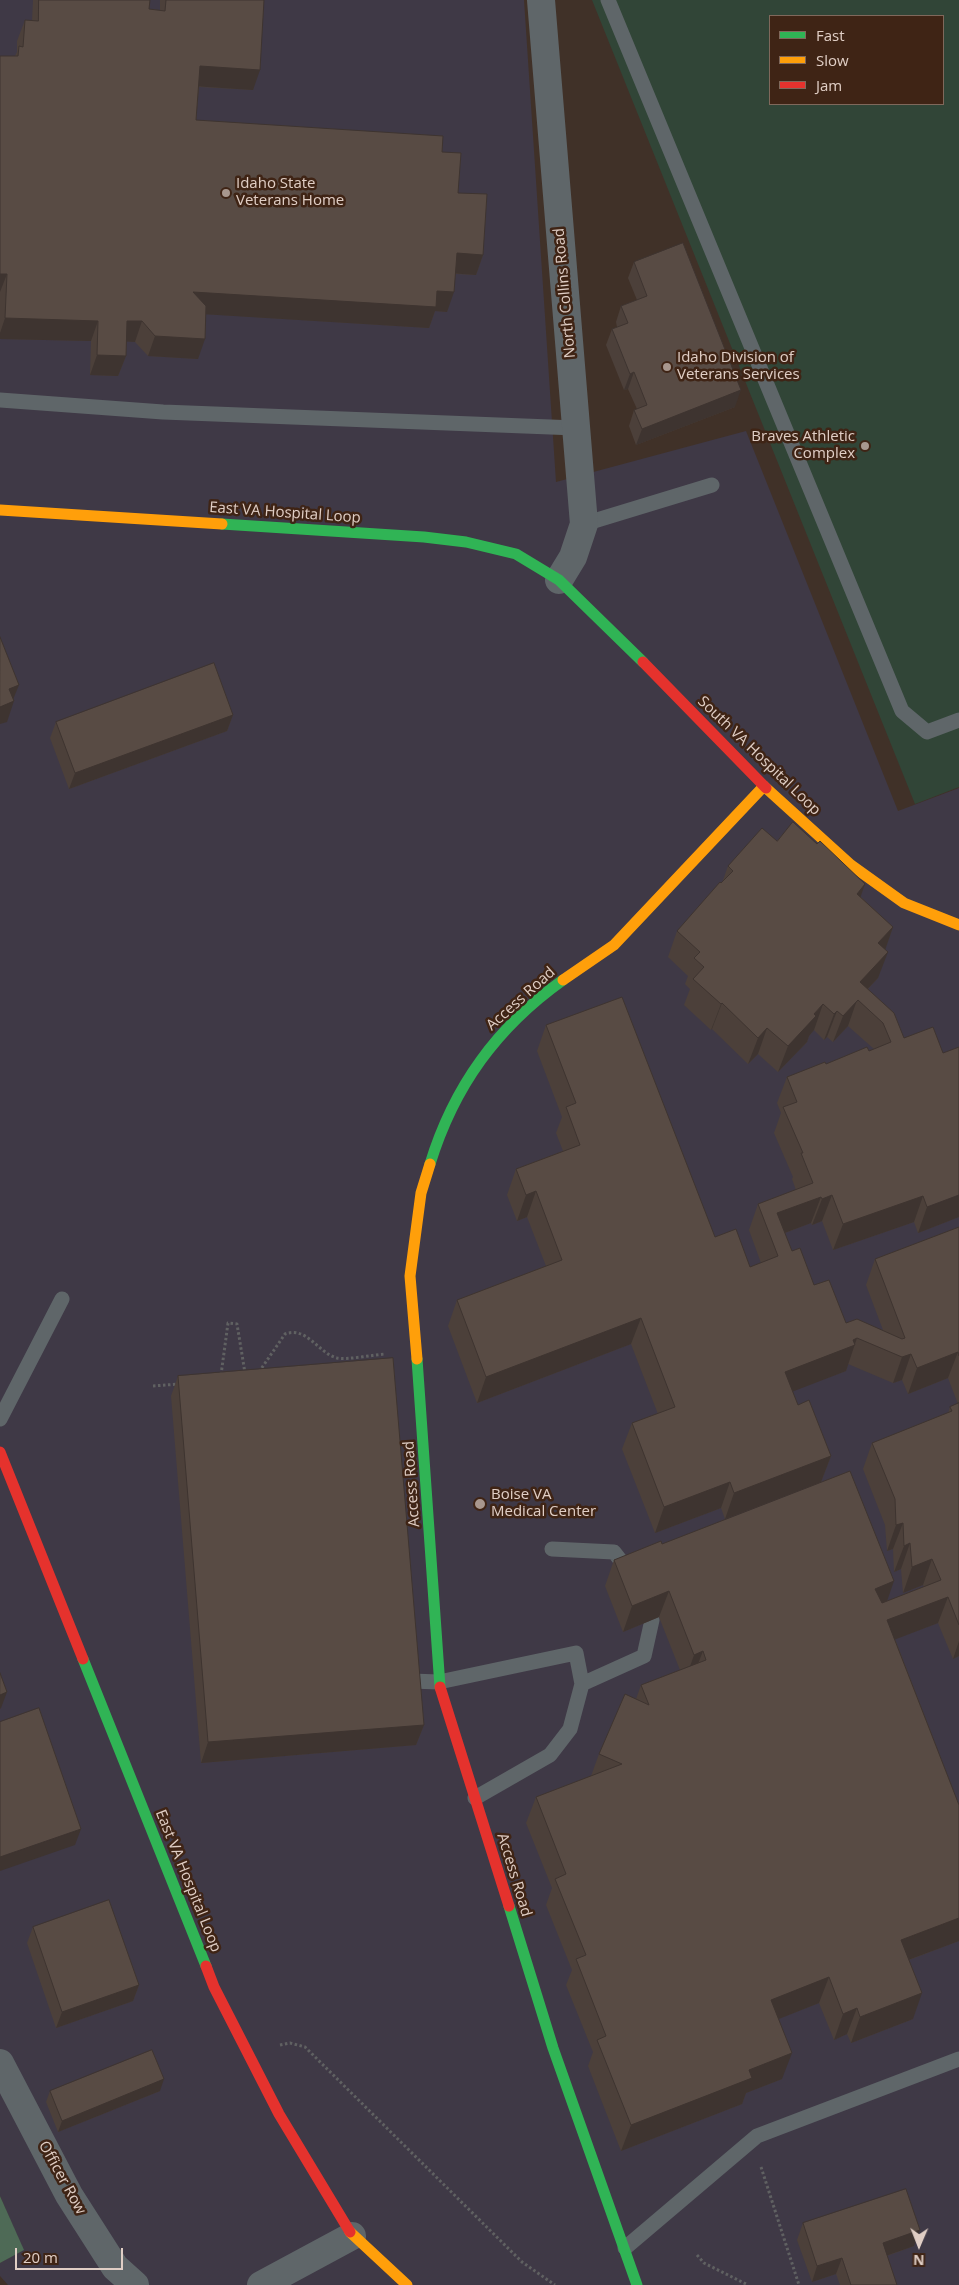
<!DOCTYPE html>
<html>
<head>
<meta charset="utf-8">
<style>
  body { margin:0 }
  #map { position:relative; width:959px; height:2285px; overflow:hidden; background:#403128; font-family:"Open Sans",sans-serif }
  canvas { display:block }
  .legend { position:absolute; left:769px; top:15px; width:175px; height:90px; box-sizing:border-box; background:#3f2415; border:1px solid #7f685b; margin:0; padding:6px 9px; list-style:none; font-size:15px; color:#e0cec5 }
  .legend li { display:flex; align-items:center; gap:10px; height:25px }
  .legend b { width:25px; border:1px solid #7f685b }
  .north { position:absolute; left:894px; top:2220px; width:50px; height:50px; -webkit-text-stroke:4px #3f2415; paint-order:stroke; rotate:181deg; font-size:14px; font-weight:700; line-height:20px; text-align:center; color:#e0cec5 }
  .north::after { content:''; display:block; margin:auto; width:18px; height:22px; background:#e0cec5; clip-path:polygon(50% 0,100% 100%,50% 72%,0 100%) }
  .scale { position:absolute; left:15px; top:2248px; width:108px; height:22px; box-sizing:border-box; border:2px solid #e0cec5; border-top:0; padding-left:6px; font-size:15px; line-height:18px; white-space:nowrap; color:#e0cec5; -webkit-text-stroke:4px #3f2415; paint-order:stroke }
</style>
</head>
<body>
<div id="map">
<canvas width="959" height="2285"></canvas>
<ul class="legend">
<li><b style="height:6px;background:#30b455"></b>Fast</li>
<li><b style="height:6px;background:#ff9f0a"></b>Slow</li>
<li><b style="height:6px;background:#e5322d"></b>Jam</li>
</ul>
<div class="north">N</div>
<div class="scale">20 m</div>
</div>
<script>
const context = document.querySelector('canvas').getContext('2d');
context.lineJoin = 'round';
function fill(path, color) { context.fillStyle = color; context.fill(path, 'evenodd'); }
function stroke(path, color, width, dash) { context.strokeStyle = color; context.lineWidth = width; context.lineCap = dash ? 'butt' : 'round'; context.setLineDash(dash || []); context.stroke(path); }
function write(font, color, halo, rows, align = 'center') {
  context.font = font + ' "Open Sans",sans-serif'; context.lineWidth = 5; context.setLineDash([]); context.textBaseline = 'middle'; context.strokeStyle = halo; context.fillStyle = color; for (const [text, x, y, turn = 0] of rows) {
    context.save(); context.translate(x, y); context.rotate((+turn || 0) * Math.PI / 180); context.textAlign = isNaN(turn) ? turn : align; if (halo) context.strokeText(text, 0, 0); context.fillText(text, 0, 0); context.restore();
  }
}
fill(new Path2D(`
  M 0,0 L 524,0 L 556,482 L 746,431 L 898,811 L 959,788 L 959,2285 L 8,2285 L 0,2276 L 0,2263 L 23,2250 L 0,2196 Z`), '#3f3946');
fill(new Path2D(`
  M 592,0 L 959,0 L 959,787 L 915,804 ZM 770,16 L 943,16 L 943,104 L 770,104 Z`), '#314537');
fill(new Path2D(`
  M 0,2196 L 24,2250 L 0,2263 Z`), '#4e6a56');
stroke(new Path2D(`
  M 259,1372 L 285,1334 C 307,1326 318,1353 337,1358 C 348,1360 372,1355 385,1354
  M 221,1375 L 228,1323 L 237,1324 L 245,1373
  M 153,1386 L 179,1384
  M 280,2045 L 290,2043 L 305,2047 L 522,2262 L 555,2285
  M 761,2167 L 799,2285
  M 697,2255 L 704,2263 L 748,2285`), '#606162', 3, [2.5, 2.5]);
stroke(new Path2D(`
  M 608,0 L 902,711 L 927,732 L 959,720
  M 0,400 L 163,412 L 576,428
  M 584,524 L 712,485
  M 0,1419 L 62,1299
  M 552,1549 L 614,1552 L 631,1574
  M 411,1681 L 439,1682 L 576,1653 L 582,1684 L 570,1729 L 550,1755 L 475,1798
  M 582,1684 L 644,1656 L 652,1620
  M 625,2248 L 757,2136 L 959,2059`), '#5f6669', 15);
stroke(new Path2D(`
  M 541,0 L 584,524 L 573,557 L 559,580
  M 0,2063 L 69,2195 L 115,2267 L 135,2285
  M 261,2285 L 352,2236`), '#5f6669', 28);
stroke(new Path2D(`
  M 222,524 L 424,537 L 466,542 L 516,554 L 559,580 L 643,662
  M 430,1164 C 454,1086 497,1027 563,980
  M 417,1359 L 440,1687
  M 83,1659 L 206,1966
  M 509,1906 L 553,2048 L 637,2285`), '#30b455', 11);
stroke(new Path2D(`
  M 0,510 L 222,524
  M 766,788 L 851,865 L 904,903 L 959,925
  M 563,980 L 614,945 L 764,786
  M 417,1359 L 410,1276 L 421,1193 L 430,1164
  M 350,2232 L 407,2285`), '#ff9f0a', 11);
stroke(new Path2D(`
  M 643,662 L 766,788
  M 0,1452 L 83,1659
  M 440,1687 L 509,1906
  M 206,1966 L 214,1987 L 279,2114 L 350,2232`), '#e5322d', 11);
fill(new Path2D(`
  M 33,0 L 150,0 L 149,9 L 160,10 L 160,0 L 264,0 L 253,90 L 199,87 L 196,120 L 442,152 L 483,255 L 476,275 L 455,274 L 447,312 L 435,311 L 429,328 L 206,314 L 198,359 L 148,356 L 135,342 L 126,341 L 126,356 L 118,376 L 90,375 L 91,341 L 0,339 L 0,56 L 15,56 L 17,52 L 17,41 L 25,20 L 32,21 Z
  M 634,262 L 735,407 L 636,445 L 629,426 L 634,410 L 637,409 L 628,389 L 624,390 L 606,345 L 612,329 L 617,327 L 616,322 L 621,306 L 637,300 L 628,278 Z
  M 233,715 L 227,731 L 69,789 L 50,738 L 56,722 Z
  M 777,841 L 861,897 L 893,927 L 885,949 L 878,978 L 868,989 L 894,1013 L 959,1217 L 918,1233 L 914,1222 L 833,1250 L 822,1221 L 812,1225 L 811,1223 L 785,1233 L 792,1251 L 814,1285 L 846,1323 L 883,1330 L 866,1285 L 875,1259 L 959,1227 L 959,1656 L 953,1659 L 938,1623 L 895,1639 L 959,1805 L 959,1941 L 909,1960 L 913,2019 L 851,2043 L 847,2034 L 834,2040 L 819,2003 L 778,2019 L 782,2079 L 746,2093 L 742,2104 L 621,2151 L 588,2066 L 593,2052 L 566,1985 L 572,1970 L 546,1905 L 552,1888 L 526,1823 L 536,1797 L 591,1776 L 599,1754 L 636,1699 L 641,1685 L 680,1670 L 659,1617 L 623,1632 L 605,1586 L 614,1560 L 662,1544 L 887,1601 L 924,1587 L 923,1585 L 903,1593 L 901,1569 L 894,1572 L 893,1549 L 887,1551 L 885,1525 L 863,1469 L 872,1443 L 948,1413 L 950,1407 L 958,1404 L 948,1378 L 908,1394 L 902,1380 L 893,1383 L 848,1364 L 846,1371 L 792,1391 L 798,1405 L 831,1456 L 821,1482 L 725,1519 L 721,1508 L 655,1533 L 622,1449 L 632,1423 L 658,1414 L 631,1344 L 477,1403 L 448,1326 L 457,1300 L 546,1266 L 527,1217 L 517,1221 L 507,1195 L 516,1169 L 563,1151 L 556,1133 L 562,1117 L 537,1051 L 546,1025 L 715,1237 L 750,1267 L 761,1263 L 749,1230 L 758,1204 L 796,1190 L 792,1179 L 793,1177 L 774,1133 L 781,1113 L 777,1103 L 787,1077 L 874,1049 L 848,1026 L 833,1042 L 827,1037 L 824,1040 L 814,1030 L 809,1036 L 807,1042 L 778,1072 L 758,1054 L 748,1064 L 712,1029 L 711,1030 L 684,1005 L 690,989 L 685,984 L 688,976 L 668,957 L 677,931 L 722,883 L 728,866 Z
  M 178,1376 L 424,1725 L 416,1745 L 201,1763 L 171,1396 Z
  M 33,1927 L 139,1985 L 133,2001 L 56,2028 L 27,1943 Z
  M 50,2091 L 160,2091 L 58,2132 L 46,2102 Z
  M 803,2223 L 914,2246 L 887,2256 L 897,2285 L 840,2285 L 836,2274 L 812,2282 L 797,2240 Z`), '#4c403a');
fill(new Path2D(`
  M 200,66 L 260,70 L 253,90 L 193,86 Z
  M 457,253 L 483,255 L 476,275 L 449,273 Z
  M 0,274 L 7,274 L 0,292 Z
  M 437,291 L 454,292 L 447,312 L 435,311 L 429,328 L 185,313 L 193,292 Z
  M 5,318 L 98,321 L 91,341 L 0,339 L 0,333 Z
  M 127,321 L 142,321 L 135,342 L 119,341 Z
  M 155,336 L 205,339 L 198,359 L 148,356 Z
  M 97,355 L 126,356 L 118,376 L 90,375 Z
  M 634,372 L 628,389 L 624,390 L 630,374 Z
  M 741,390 L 735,407 L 636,445 L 642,429 Z
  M 19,685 L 12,702 L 14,701 L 7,722 L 0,724 L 0,707 L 9,689 Z
  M 233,715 L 227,731 L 69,789 L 75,773 Z
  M 865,884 L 856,910 L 857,894 Z
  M 893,927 L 884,953 L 878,943 Z
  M 888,952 L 878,978 L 857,1000 L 848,1026 L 833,1042 L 843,1016 L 860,982 Z
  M 722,1003 L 712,1029 L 711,1030 L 721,1004 Z
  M 823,1004 L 814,1030 L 809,1036 L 807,1042 L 778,1072 L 788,1046 Z
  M 837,1011 L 827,1037 L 824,1040 L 834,1014 Z
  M 767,1028 L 758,1054 L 748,1064 L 758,1038 Z
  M 536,1191 L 527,1217 L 517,1221 L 526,1195 Z
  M 832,1195 L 822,1221 L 812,1225 L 822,1199 Z
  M 959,1195 L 959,1217 L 918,1233 L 927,1207 Z
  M 923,1196 L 914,1222 L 833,1250 L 843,1224 Z
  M 821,1197 L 811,1223 L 771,1238 L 777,1213 Z
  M 641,1318 L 631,1344 L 477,1403 L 486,1377 Z
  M 857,1338 L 846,1371 L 776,1398 L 785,1372 Z
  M 958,1352 L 948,1378 L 908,1394 L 917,1368 Z
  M 911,1354 L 902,1380 L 893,1383 L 902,1357 Z
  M 831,1456 L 821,1482 L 725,1519 L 734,1493 Z
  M 730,1482 L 721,1508 L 655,1533 L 664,1507 Z
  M 903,1523 L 893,1549 L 887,1551 L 896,1525 Z
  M 910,1543 L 901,1569 L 894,1572 L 904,1546 Z
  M 932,1559 L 923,1585 L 903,1593 L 912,1567 Z
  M 894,1581 L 885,1607 L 866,1615 L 875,1589 Z
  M 669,1591 L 659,1617 L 623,1632 L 632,1606 Z
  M 948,1597 L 938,1623 L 878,1646 L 887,1620 Z
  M 959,1641 L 959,1656 L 953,1659 Z
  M 703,1651 L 693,1677 L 685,1681 L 694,1655 Z
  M 7,1692 L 1,1708 L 0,1709 L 0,1695 Z
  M 424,1725 L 416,1745 L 201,1763 L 208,1742 Z
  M 81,1829 L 75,1845 L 0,1871 L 0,1857 Z
  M 959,1918 L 959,1941 L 892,1966 L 901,1940 Z
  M 829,1977 L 819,2003 L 761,2026 L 771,2000 Z
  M 139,1985 L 133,2001 L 56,2028 L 62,2012 Z
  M 922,1993 L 913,2019 L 851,2043 L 860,2017 Z
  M 857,2008 L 847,2034 L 834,2040 L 843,2014 Z
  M 792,2053 L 782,2079 L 746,2093 L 742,2104 L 621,2151 L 631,2125 L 749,2070 Z
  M 164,2079 L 160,2091 L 58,2132 L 62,2121 Z
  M 920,2230 L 914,2246 L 877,2259 L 883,2243 Z
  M 842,2258 L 836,2274 L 812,2282 L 817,2266 Z`), '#3e3430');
const building = new Path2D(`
  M 39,0 L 150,0 L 149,9 L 165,11 L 166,0 L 264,0 L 260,70 L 200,66 L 196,120 L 443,136 L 442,152 L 461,153 L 458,193 L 487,194 L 483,255 L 457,253 L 454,292 L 437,291 L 436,307 L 193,292 L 206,306 L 205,339 L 155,336 L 142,321 L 127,321 L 126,356 L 97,355 L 98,321 L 5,318 L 7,274 L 0,274 L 0,56 L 18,56 L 19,46 L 23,47 L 25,20 L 38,21 Z
  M 683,243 L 741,390 L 642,429 L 634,410 L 647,405 L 634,372 L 630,374 L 612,329 L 628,323 L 621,306 L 647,296 L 634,262 Z
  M 0,637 L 19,685 L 9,689 L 14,701 L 0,707 Z
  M 214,663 L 233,715 L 75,773 L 56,722 Z
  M 793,822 L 817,844 L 820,841 L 865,884 L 857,894 L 893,927 L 878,943 L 888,952 L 860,982 L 894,1013 L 904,1038 L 933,1027 L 943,1053 L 959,1047 L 959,1195 L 927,1207 L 923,1196 L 843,1224 L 832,1195 L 822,1199 L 821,1197 L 777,1213 L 792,1251 L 800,1248 L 814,1285 L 829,1280 L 846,1323 L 857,1319 L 902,1339 L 905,1338 L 875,1259 L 959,1227 L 959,1356 L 958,1352 L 917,1368 L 911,1354 L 902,1357 L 857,1338 L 853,1340 L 855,1345 L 785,1372 L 798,1405 L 809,1400 L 831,1456 L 734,1493 L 730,1482 L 664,1507 L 632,1423 L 675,1407 L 641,1318 L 486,1377 L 457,1300 L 562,1260 L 536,1191 L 526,1195 L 516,1169 L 580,1145 L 566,1107 L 576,1103 L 546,1025 L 622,997 L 715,1237 L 736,1229 L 750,1267 L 778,1256 L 758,1204 L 813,1183 L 801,1153 L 803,1153 L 783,1107 L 797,1102 L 787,1077 L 825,1062 L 826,1064 L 867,1047 L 869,1051 L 891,1042 L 883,1023 L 858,1000 L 843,1016 L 837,1011 L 834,1014 L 823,1004 L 814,1014 L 816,1016 L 788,1046 L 767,1028 L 758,1038 L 722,1003 L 721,1004 L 693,979 L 704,967 L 694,958 L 700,952 L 677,931 L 720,882 L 721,883 L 733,871 L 728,866 L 762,828 L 777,841 Z
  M 393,1358 L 424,1725 L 208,1742 L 178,1376 Z
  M 959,1403 L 959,1625 L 948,1597 L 887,1620 L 959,1805 L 959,1918 L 901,1940 L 922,1993 L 860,2017 L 857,2008 L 843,2014 L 829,1977 L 771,2000 L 792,2053 L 749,2070 L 752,2078 L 631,2125 L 597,2040 L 606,2036 L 576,1959 L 586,1955 L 555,1879 L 566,1874 L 536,1797 L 622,1764 L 599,1754 L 625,1694 L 649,1705 L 641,1685 L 706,1660 L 703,1651 L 694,1655 L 669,1591 L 632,1606 L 614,1560 L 661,1541 L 662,1544 L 850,1471 L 894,1581 L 875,1589 L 882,1603 L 941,1580 L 932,1559 L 912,1567 L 910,1543 L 904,1546 L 903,1523 L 896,1525 L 895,1499 L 872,1443 L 952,1411 L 950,1407 Z
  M 0,1673 L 7,1692 L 0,1695 Z
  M 39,1708 L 81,1829 L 0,1857 L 0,1722 Z
  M 109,1900 L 139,1985 L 62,2012 L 33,1927 Z
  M 152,2050 L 164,2079 L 62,2121 L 50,2091 Z
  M 906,2189 L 920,2230 L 883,2243 L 897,2285 L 851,2285 L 842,2258 L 817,2266 L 803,2223 Z`);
fill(building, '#584b44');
stroke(building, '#3e3430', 1);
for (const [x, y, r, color] of [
  [226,193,5,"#a8978e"],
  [667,367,5,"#a8978e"],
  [865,446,5,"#a8978e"],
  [480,1504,6,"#a8978e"]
]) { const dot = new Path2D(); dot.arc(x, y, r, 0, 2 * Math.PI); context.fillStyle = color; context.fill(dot); stroke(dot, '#3f2415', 2); }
write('15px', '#e0cec5', '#3f2415', [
  ["Idaho State",236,184],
  ["Veterans Home",236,201],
  ["Idaho Division of",677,358],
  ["Veterans Services",677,375],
  ["Braves Athletic",855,437,"right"],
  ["Complex",855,454,"right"],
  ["Boise VA",491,1495],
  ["Medical Center",491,1512]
], 'left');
write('15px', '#e0cec5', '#3f2415', [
  ["North Collins Road",565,293,-95],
  ["East VA Hospital Loop",285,513,4],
  ["South VA Hospital Loop",759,756,44],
  ["Access Road",521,999,-42],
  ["Access Road",412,1484,-94],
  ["Access Road",514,1875,73],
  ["East VA Hospital Loop",188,1881,68],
  ["Officer Row",62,2178,61]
]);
</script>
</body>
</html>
